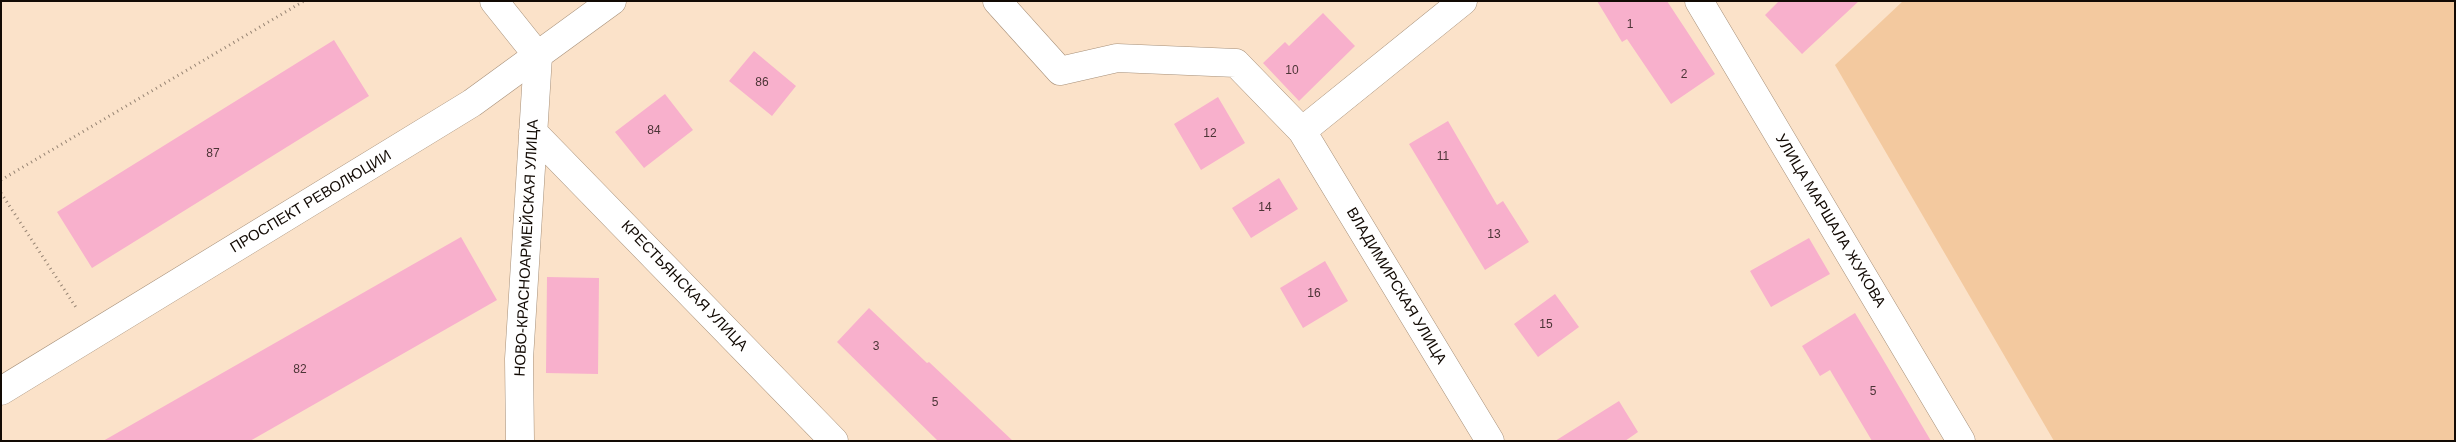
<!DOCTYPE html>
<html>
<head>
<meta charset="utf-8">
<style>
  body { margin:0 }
  #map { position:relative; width:2456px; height:442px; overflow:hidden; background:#fbe2c9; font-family:Helvetica,sans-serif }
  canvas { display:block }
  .frame { position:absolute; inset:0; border:2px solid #120a04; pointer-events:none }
</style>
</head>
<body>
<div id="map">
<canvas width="2456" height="442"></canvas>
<div class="frame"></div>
</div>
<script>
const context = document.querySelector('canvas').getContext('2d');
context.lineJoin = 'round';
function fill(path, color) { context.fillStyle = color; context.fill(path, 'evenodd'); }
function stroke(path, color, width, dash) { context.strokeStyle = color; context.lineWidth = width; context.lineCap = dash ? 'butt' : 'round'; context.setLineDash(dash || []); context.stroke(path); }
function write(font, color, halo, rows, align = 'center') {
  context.font = font + ' Helvetica,sans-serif'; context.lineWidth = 5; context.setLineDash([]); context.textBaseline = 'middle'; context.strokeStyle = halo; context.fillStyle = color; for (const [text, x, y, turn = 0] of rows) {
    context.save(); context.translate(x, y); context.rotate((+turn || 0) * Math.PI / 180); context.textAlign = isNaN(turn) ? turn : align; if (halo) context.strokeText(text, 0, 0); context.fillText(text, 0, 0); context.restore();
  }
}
fill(new Path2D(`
  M 1903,1 L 2455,1 L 2455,441 L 2054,441 L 1835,65 Z`), '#f3c99f');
fill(new Path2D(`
  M 1597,1 L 1667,1 L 1715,74 L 1671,104 L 1627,39 L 1622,42 Z
  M 1779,1 L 1859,1 L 1802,54 L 1765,15 Z
  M 1323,13 L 1355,46 L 1299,101 L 1263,63 L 1285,42 L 1289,46 Z
  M 334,40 L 369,96 L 92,268 L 57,212 Z
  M 754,51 L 796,86 L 772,116 L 729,81 Z
  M 665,94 L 693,130 L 644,168 L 615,132 Z
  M 1218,97 L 1245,143 L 1201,170 L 1174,124 Z
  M 1448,121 L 1497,205 L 1503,201 L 1529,242 L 1485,270 L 1409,144 Z
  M 1279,178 L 1298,209 L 1251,238 L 1232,208 Z
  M 461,237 L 497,300 L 250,441 L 103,441 Z
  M 1809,238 L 1830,274 L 1771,307 L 1750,271 Z
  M 1325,261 L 1348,301 L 1303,328 L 1280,288 Z
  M 547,277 L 599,278 L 598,374 L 546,373 Z
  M 1555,294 L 1579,327 L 1538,357 L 1514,324 Z
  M 869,308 L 927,363 L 929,362 L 1013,441 L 938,441 L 837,342 Z
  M 1855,313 L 1881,356 L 1931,441 L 1872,441 L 1830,370 L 1820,376 L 1802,346 Z
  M 1619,401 L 1638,432 L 1625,441 L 1555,441 Z`), '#f8b0cc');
const minor = new Path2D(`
  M 494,1 L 538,56 L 519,359 L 520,441
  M 997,1 L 1060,71 L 1117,58 L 1236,63 L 1302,131
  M 1463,1 L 1302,131 L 1490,441
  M 1699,1 L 1961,441
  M 533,132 L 834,441`);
const tertiary = new Path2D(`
  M 1,391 L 472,103 L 612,1`);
stroke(minor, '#a68f78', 29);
stroke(tertiary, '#a68f78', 29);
stroke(new Path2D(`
  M 1,180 L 304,1
  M 1,193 L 77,309`), '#968473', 3, [1, 4]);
stroke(minor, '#fff', 28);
stroke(tertiary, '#fff', 28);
write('12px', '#4c3436', null, [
  ["1",1630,25],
  ["10",1292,71],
  ["2",1684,75],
  ["86",762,83],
  ["84",654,131],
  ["12",1210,134],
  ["87",213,154],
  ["11",1443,157],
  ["14",1265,208],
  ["13",1494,235],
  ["16",1314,294],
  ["15",1546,325],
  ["3",876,347],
  ["82",300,370],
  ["5",1873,392],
  ["5",935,403]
]);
write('15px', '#120a04', '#fff', [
  ["ПРОСПЕКТ РЕВОЛЮЦИИ",311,202,-31],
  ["УЛИЦА МАРШАЛА ЖУКОВА",1830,221,59],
  ["НОВО-КРАСНОАРМЕЙСКАЯ УЛИЦА",527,248,-87],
  ["КРЕСТЬЯНСКАЯ УЛИЦА",684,286,46],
  ["ВЛАДИМИРСКАЯ УЛИЦА",1396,286,59]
]);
</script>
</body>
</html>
